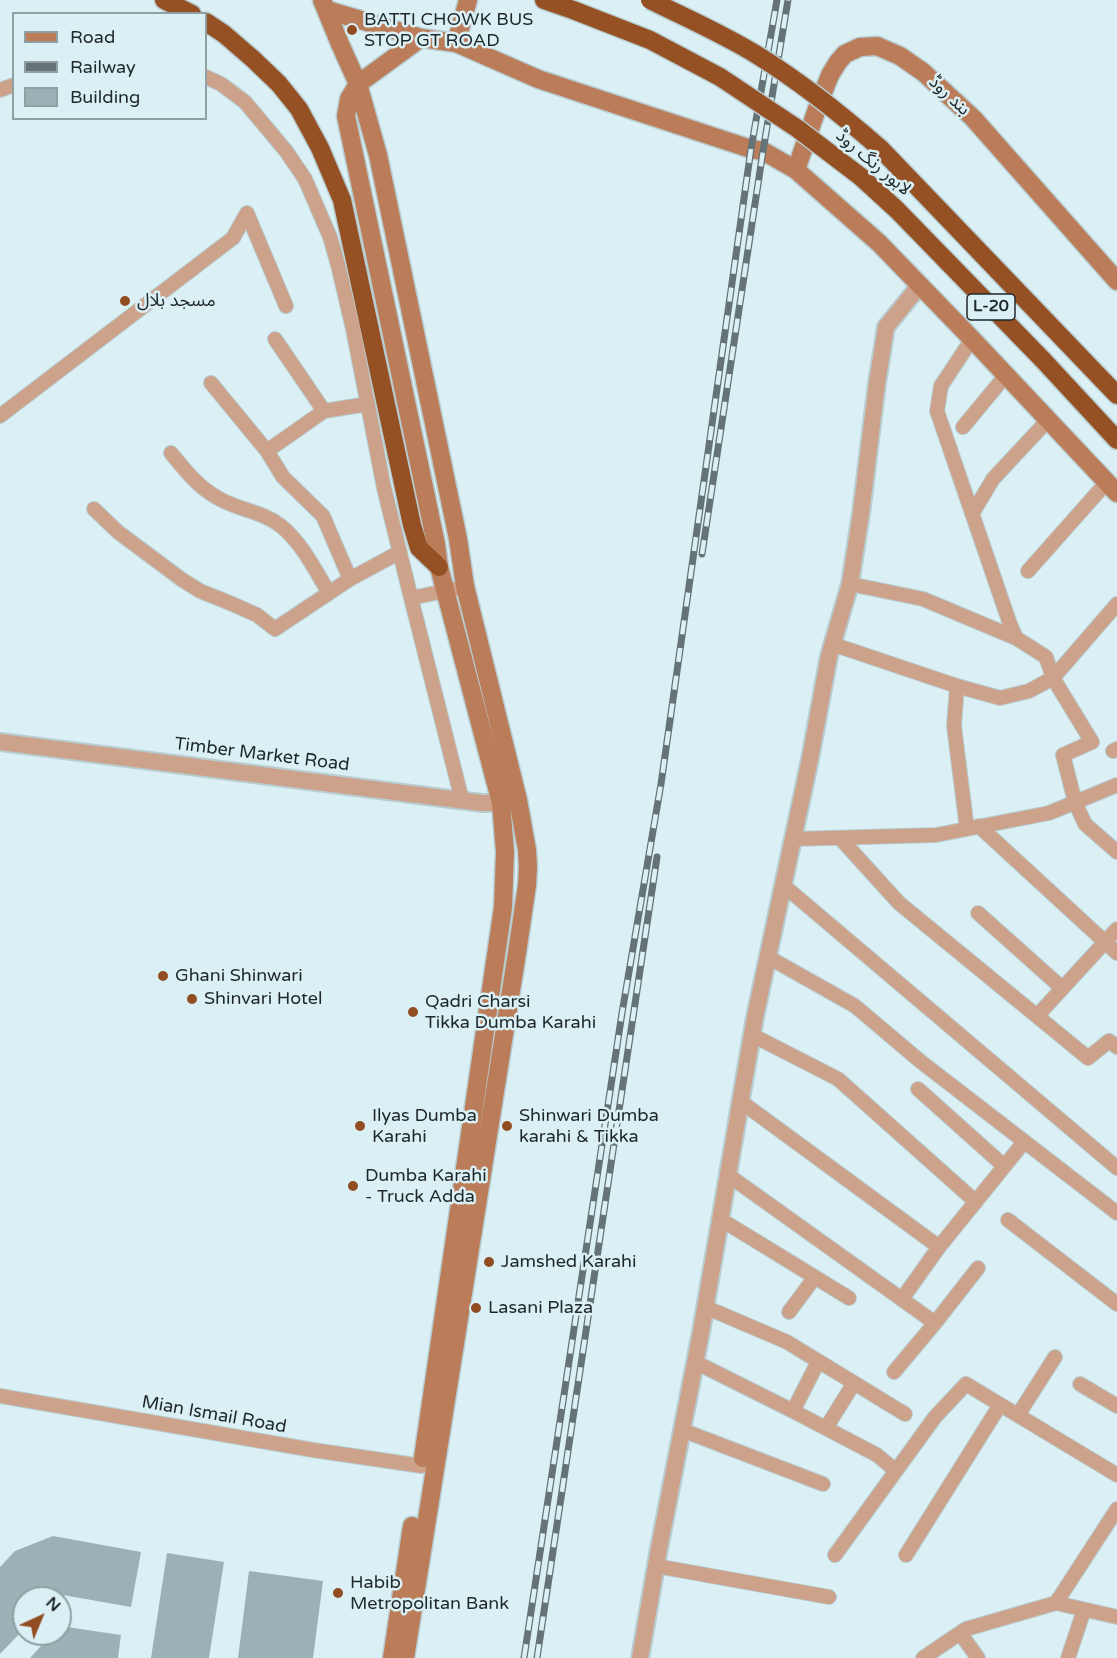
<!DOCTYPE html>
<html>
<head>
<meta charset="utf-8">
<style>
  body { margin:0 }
  #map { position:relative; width:1117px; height:1658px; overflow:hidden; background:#daf0f5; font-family:"Varela Round",sans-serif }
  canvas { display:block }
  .legend { position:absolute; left:12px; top:12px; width:195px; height:108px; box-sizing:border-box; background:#daf0f5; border:2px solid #8fa0a3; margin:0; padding:8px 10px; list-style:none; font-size:18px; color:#1f2729 }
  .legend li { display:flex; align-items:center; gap:12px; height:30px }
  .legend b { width:30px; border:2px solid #8fa0a3 }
  .north { position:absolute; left:12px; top:1586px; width:60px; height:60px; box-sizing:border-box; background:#daf0f5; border:2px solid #8fa0a3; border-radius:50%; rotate:44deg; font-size:16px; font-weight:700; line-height:24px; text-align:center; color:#1f2729 }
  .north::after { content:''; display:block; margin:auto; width:21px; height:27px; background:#914d21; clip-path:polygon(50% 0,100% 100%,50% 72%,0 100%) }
</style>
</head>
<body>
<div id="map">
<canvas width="1117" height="1658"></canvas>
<ul class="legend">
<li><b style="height:8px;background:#bb7d59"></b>Road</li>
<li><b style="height:8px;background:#667376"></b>Railway</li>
<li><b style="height:16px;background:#9cb1b5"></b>Building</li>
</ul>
<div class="north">N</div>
</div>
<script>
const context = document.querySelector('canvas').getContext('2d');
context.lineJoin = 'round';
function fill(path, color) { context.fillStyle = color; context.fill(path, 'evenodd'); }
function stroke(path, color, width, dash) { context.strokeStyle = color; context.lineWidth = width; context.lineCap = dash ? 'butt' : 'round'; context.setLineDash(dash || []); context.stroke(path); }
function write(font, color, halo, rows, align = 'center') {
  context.font = font + ' "Varela Round","Noto Sans Arabic",sans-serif'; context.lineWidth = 5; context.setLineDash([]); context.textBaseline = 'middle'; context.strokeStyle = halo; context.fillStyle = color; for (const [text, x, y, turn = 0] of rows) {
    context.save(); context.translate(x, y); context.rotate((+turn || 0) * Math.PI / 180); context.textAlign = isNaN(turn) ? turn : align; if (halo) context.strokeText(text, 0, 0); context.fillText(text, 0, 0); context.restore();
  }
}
fill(new Path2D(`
  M 53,1536 L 141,1552 L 131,1607 L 57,1594 L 53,1598 L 24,1598 L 24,1629 L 0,1654 L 0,1567 L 15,1551 Z
  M 167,1553 L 224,1562 L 209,1658 L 151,1658 Z
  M 249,1571 L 323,1581 L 313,1658 L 238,1658 Z
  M 60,1626 L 121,1635 L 118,1658 L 30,1658 L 52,1634 L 60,1634 Z`), '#9cb1b5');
const minor = new Path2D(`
  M 206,77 L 221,84 L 245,102 L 286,151 L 305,179 L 330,237 L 338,265 L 353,329 L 384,488 L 411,598 L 455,589
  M 0,90 L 14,85
  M 275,339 L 324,411
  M 972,339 L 941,386 L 937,411 L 1010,624 L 1016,638 L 1046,657 L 1053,678 L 1092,742 L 1063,755 L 1075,802 L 1085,824 L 1117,852
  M 211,383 L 267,451 L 283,477 L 323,516 L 350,579
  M 0,416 L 233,238 L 247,213 L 286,306
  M 963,427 L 1006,375
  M 267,451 L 324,411 L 368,404
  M 171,453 C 185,470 198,487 218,498 C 238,510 262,511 281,526 C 302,543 315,570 329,593
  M 94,509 L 118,532 L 181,579 L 200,591 L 230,603 L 257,615 L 275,629 L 350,579 L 400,552
  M 972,514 L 993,479 L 1048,420
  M 1028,571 L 1107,482
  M 850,584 L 923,599 L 1016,638
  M 411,598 L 462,800
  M 832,644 L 957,686 L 1000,698 L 1029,691 L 1053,678 L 1117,604
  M 957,686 L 954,726 L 967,829
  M 1113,751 L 1117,749
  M 979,826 L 1117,953
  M 840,838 L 899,903 L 1088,1058 L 1109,1041 L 1117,1047
  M 793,839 L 936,835 L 1049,813 L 1117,785
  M 783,885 L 1117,1168
  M 978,913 L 1062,988
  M 768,957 L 855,1006 L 920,1061 L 1117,1213
  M 1037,1016 L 1117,929
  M 752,1035 L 838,1079 L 976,1202
  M 918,1089 L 1004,1166
  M 740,1101 L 939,1247
  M 728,1175 L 935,1323 L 978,1268
  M 720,1219 L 849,1298
  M 1008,1220 L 1117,1304
  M 902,1299 L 939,1247 L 1024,1142
  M 705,1307 L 787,1342 L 905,1414
  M 789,1312 L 815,1277
  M 695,1362 L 793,1411 L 818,1362
  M 894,1372 L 935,1323
  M 1080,1384 L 1117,1406
  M 0,1396 L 313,1450 L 422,1466
  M 793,1411 L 877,1455 L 896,1471
  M 1018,1415 L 1055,1357
  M 826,1428 L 854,1383
  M 682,1430 L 823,1484
  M 835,1555 L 935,1417 L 966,1384 L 1117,1475
  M 906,1555 L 1000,1405
  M 656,1566 L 829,1597
  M 1056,1603 L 1117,1509
  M 960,1633 L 978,1658
  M 923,1658 L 966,1629 L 1056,1603 L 1117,1617
  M 1068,1658 L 1084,1610`);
const tertiary = new Path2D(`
  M 0,742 L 482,803 L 501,803 L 514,801
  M 640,1658 L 658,1554 L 701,1332 L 755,1017 L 810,759 L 829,656 L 850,584 L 861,513 L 877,383 L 886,327 L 920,285`);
const secondary = new Path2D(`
  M 322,0 L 340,44 L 358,84 L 378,155 L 458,539 L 465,586 L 518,800 L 527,850 L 528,867 L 527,885 L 517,953 L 405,1658
  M 327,10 L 421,38 L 456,43 L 538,79 L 751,149 L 763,151 L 796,170 L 879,243 L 972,339 L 1117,493
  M 421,38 L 358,84 L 349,99 L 346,116 L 436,544 L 439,567 L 501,803 L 505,852 L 503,907 L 423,1458
  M 456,43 L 468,0
  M 796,170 L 819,103 L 830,75 L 838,62 L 845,54 L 860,47 L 877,46 L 900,56 L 923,72 L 973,118 L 1117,281
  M 392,1658 L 412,1526`);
const motorway = new Path2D(`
  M 164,0 L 192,14
  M 544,0 L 573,10 L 650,40 L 720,77
  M 206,22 L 224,34 L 253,59 L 279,84 L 299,109 L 320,148 L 342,200 L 412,525 L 419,548 L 439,567
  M 881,149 L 1117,395
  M 861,177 L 897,210 L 1043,360 L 1117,440`);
stroke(minor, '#b8ccd0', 16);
stroke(tertiary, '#b8ccd0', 20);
stroke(secondary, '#b8ccd0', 21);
stroke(motorway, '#b8ccd0', 21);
stroke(minor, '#cda28a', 14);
stroke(tertiary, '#cda28a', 16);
stroke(secondary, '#bb7d59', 18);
stroke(motorway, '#955024', 18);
const rail = new Path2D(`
  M 702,554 L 763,151 L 788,0
  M 524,1658 L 622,1013 L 661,784 L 751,149 L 777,0
  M 537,1658 L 657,857`);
stroke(rail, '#667376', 7);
stroke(rail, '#daf0f5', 4.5, [14]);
const motorwayBridge = new Path2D(`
  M 650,0 C 686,18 723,34 757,55 C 801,82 842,115 881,149
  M 720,77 L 798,129 L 861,177`);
stroke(motorwayBridge, '#b8ccd0', 21, []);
stroke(motorwayBridge, '#955024', 18);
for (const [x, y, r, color] of [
  [352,30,6,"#914d21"],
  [125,301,6,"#914d21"],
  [163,976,6,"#914d21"],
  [192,999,6,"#914d21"],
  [413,1012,6,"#914d21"],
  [360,1126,6,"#914d21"],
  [507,1126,6,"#914d21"],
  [353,1186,6,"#914d21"],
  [489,1262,6,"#914d21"],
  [476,1308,6,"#914d21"],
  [338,1593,6,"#914d21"]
]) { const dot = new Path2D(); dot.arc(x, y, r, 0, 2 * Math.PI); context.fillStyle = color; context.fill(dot); stroke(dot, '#daf0f5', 2); }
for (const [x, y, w] of [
  [991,307,48]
]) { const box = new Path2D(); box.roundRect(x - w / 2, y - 13, w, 26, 4.5); context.fillStyle = '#daf0f5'; context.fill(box); stroke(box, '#1f2729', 1.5); }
write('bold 16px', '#1f2729', null, [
  ["L-20",991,307]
]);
write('18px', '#1f2729', '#daf0f5', [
  ["BATTI CHOWK BUS",364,20],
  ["STOP GT ROAD",364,41],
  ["مسجد بلال",137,301],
  ["Ghani Shinwari",175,976],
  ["Shinvari Hotel",204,999],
  ["Qadri Charsi",425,1002],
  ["Tikka Dumba Karahi",425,1023],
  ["Ilyas Dumba",372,1116],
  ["Karahi",372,1137],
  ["Shinwari Dumba",519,1116],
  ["karahi & Tikka",519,1137],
  ["Dumba Karahi",365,1176],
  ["- Truck Adda",365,1197],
  ["Jamshed Karahi",501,1262],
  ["Lasani Plaza",488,1308],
  ["Habib",350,1583],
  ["Metropolitan Bank",350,1604]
], 'left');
write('18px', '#1f2729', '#daf0f5', [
  ["بند روڈ",949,96,43],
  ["لاہور رنگ روڈ",873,163,40],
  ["Timber Market Road",262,755,7],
  ["Mian Ismail Road",214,1415,10]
]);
</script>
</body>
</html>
